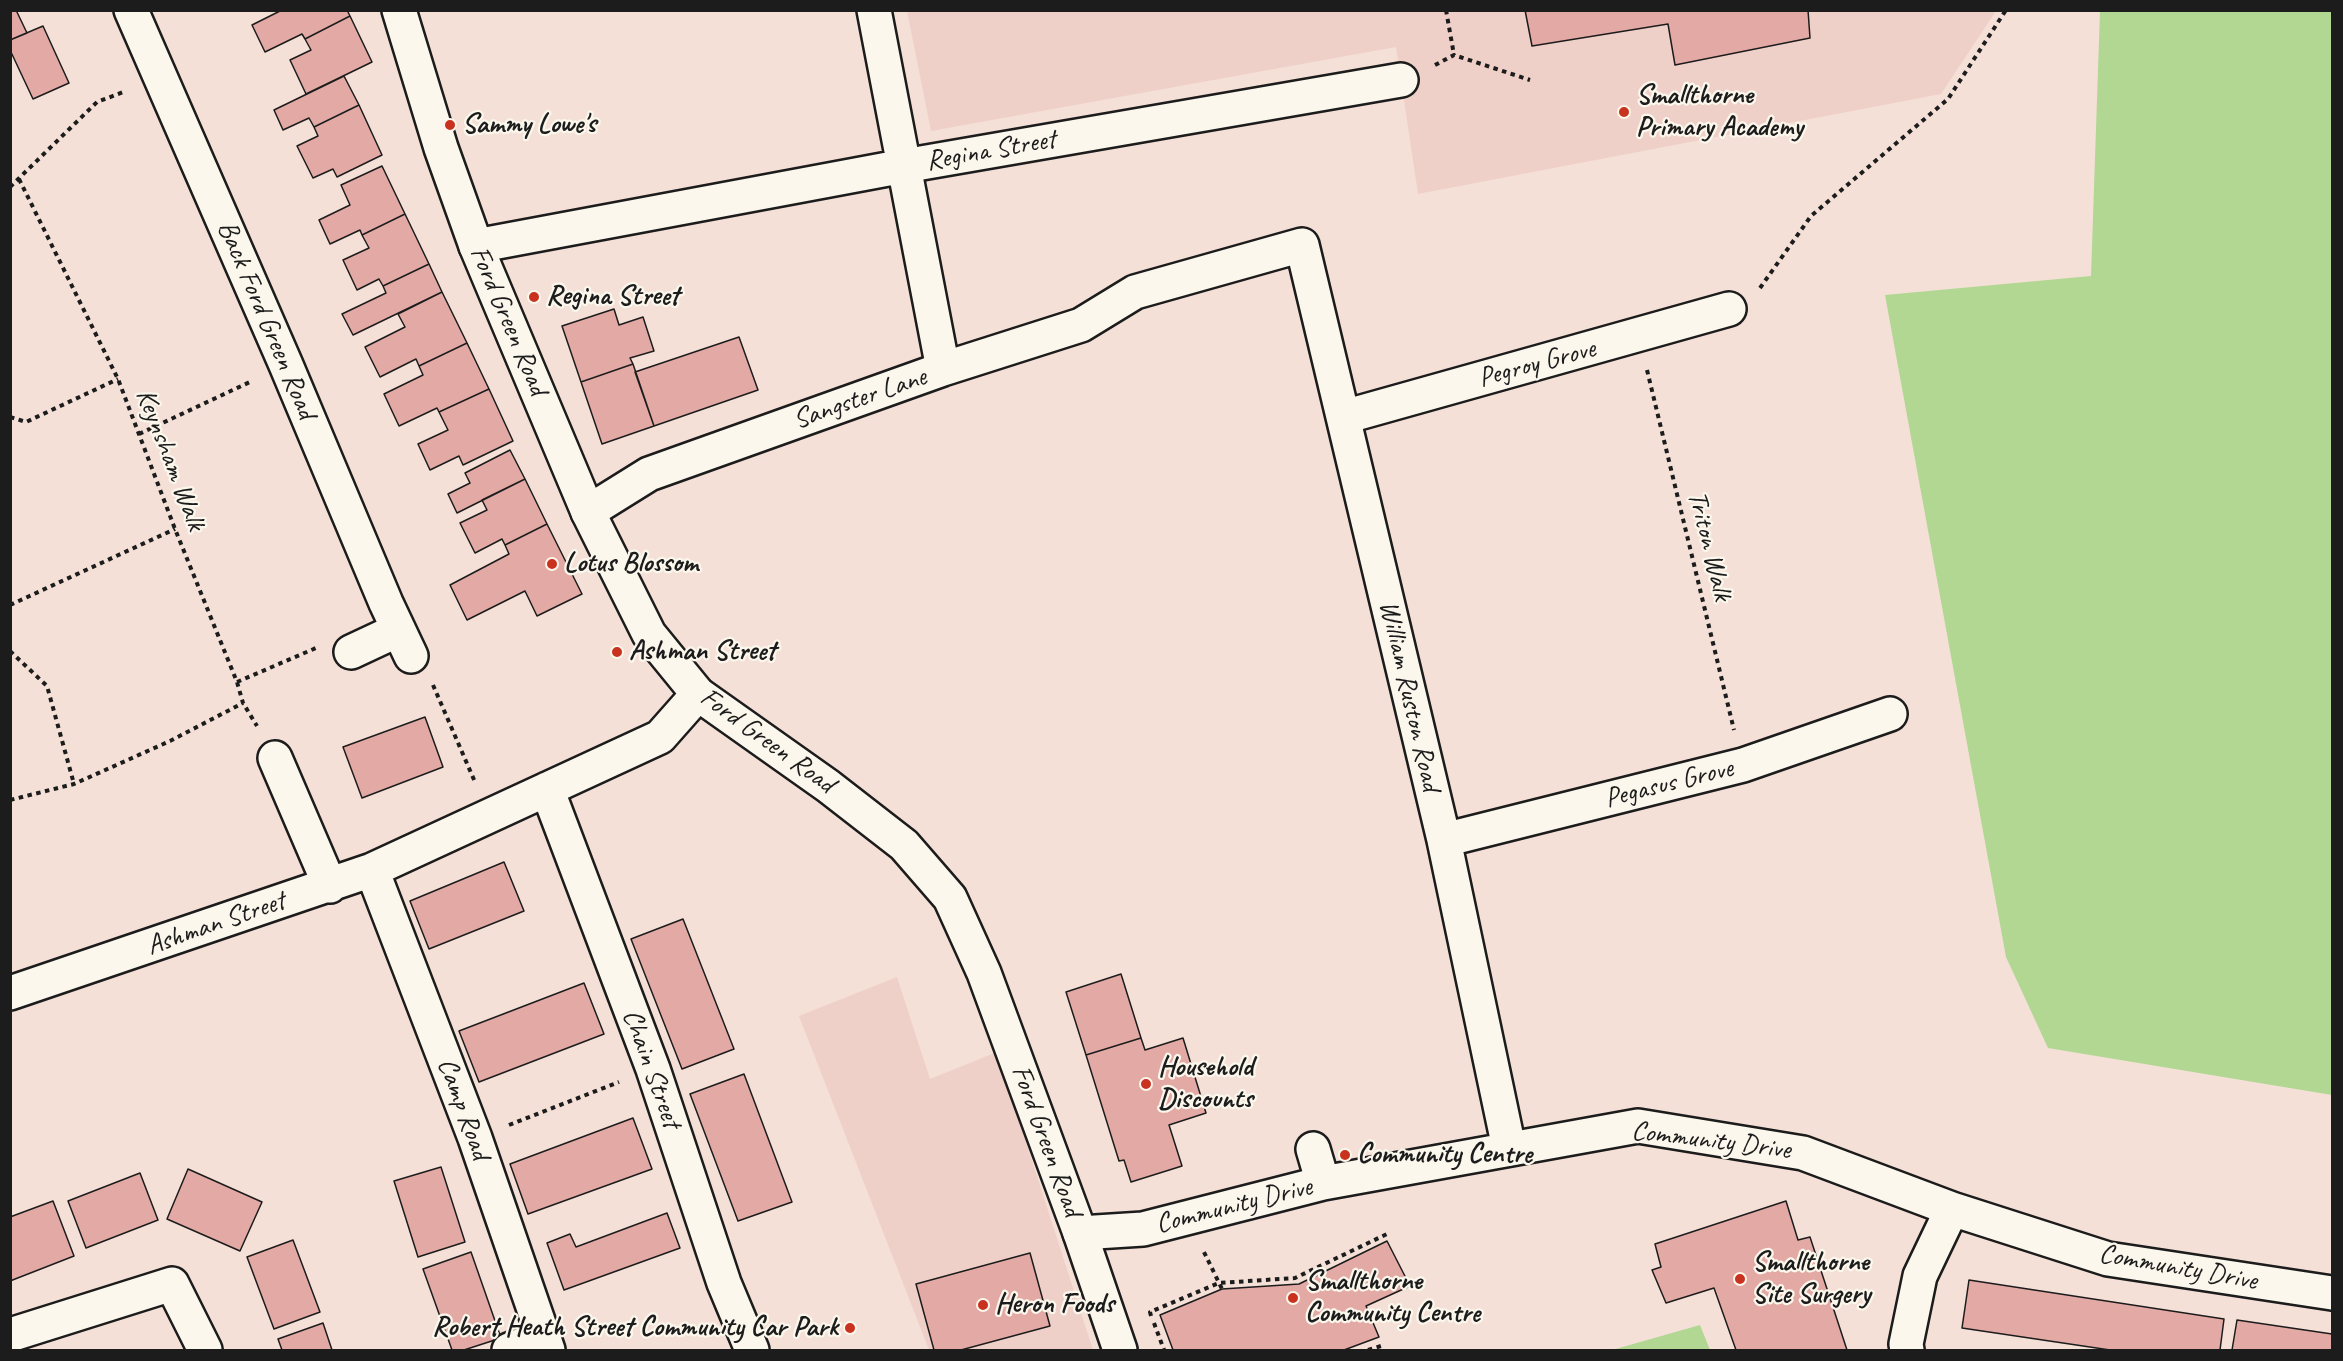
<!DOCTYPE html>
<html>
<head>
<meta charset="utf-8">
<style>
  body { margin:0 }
  #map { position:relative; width:2343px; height:1361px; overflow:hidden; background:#f4e0d7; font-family:Caveat,sans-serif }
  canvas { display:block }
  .frame { position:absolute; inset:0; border:12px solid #1c1c1c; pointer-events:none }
</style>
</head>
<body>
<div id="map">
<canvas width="2343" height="1361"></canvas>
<div class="frame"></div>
</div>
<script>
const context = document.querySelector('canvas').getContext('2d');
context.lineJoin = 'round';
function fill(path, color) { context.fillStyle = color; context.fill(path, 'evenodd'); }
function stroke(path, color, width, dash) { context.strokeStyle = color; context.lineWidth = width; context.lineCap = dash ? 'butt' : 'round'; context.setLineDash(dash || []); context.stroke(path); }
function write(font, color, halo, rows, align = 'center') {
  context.font = font + ' Caveat,sans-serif'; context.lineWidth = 4.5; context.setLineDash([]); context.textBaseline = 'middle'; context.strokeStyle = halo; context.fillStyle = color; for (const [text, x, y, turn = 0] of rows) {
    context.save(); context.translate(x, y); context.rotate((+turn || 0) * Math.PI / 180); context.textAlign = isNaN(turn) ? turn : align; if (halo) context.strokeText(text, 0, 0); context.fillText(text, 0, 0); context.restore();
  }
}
fill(new Path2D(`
  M 907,11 L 1996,11 L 1941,94 L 1418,194 L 1396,47 L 931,131 Z
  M 897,977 L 930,1079 L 997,1052 L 1093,1350 L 929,1350 L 799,1016 Z`), '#efd0c8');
fill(new Path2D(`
  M 2100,11 L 2332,11 L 2332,1095 L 2048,1048 L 2006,957 L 1885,295 L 2091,276 Z
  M 1700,1325 L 1710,1350 L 1612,1350 Z`), '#b1d793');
const building = new Path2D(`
  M 10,10 L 16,10 L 27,33 L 10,40 Z
  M 282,10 L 347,10 L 350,16 L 305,39 L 302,34 L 265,52 L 252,25 Z
  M 1525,10 L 1808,10 L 1810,38 L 1675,65 L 1668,24 L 1532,46 Z
  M 350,16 L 372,62 L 306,94 L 290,60 L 311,50 L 305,39 Z
  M 43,26 L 69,83 L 33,99 L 10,50 L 10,40 Z
  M 344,76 L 359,105 L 314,127 L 309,118 L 283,130 L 274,110 Z
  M 359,105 L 382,155 L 337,177 L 333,169 L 313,178 L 297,146 L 318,136 L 314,127 Z
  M 382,166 L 405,214 L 362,235 L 360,230 L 330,244 L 319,220 L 350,205 L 341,185 Z
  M 405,214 L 429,264 L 383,286 L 379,279 L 357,290 L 343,260 L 369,248 L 362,235 Z
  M 429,264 L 442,292 L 353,335 L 342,314 L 386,293 L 383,286 Z
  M 442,292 L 467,343 L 419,366 L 416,359 L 380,377 L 365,347 L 405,327 L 398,314 Z
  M 614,309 L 619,325 L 643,317 L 654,351 L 630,358 L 633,364 L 581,382 L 562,326 Z
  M 739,337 L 758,390 L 654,426 L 635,372 Z
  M 467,343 L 489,389 L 439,412 L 437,408 L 399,426 L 384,394 L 423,375 L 419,366 Z
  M 633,364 L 654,426 L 602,444 L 581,382 Z
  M 489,389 L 513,441 L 463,465 L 459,456 L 430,470 L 418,444 L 448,430 L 439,412 Z
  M 510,450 L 525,479 L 457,513 L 448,494 L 470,483 L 465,473 Z
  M 525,479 L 547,524 L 505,545 L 502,539 L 475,553 L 460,523 L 487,510 L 482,500 Z
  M 547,524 L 582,594 L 537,616 L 525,591 L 467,620 L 450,585 L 509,554 L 505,545 Z
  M 425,717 L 443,767 L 362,798 L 343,747 Z
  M 504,862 L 524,911 L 429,949 L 410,901 Z
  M 683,919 L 734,1049 L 682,1069 L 631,939 Z
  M 1121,974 L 1141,1038 L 1086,1055 L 1066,992 Z
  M 584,983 L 604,1034 L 479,1082 L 459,1031 Z
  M 1141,1038 L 1145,1050 L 1183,1038 L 1206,1113 L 1169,1125 L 1182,1166 L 1131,1182 L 1124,1160 L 1119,1161 L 1086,1055 Z
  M 744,1074 L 792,1202 L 738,1221 L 690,1094 Z
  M 633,1118 L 652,1169 L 528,1214 L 510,1164 Z
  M 441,1167 L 465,1242 L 418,1257 L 394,1181 Z
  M 188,1169 L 262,1202 L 240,1251 L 167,1219 Z
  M 140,1173 L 158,1220 L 86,1248 L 68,1201 Z
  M 53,1201 L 74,1256 L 10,1281 L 10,1217 Z
  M 1786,1201 L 1798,1240 L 1810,1237 L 1847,1350 L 1736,1350 L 1714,1288 L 1666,1303 L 1652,1270 L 1661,1267 L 1655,1244 Z
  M 667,1213 L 680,1248 L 564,1290 L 547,1243 L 570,1234 L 576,1247 Z
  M 293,1240 L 320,1312 L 274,1329 L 247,1257 Z
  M 1387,1241 L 1410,1286 L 1366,1306 L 1379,1337 L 1344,1350 L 1173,1350 L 1160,1315 L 1222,1289 L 1299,1284 Z
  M 471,1252 L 501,1338 L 464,1350 L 452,1350 L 423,1269 Z
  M 1030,1253 L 1050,1326 L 961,1350 L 934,1350 L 916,1284 Z
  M 1969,1280 L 2224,1319 L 2220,1350 L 2110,1350 L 1962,1328 Z
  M 2237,1320 L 2332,1334 L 2332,1350 L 2232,1350 Z
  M 323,1323 L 332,1350 L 282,1350 L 278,1339 Z`);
fill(building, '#e3a9a5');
stroke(building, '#1c1c1c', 1.5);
const minor = new Path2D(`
  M 131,10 L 286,365 L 386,603 L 411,656
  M 874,10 L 943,369
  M 476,246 L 904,166 L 1401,80
  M 1344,417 L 1729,309
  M 588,512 L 649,474 L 943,369 L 1081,325 L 1135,292 L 1302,245 L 1444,840 L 1509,1148
  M 351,652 L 398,630
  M 275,758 L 330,886
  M 547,789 L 653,1069 L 724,1283 L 752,1350
  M 1444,840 L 1743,765 L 1890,714
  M 372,870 L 475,1138 L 548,1350
  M 10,993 L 372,870 L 660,737 L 698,694
  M 1313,1149 L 1323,1183
  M 1080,1233 L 1143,1229 L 1323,1183 L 1638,1126 L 1803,1153 L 1952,1209 L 2108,1259 L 2332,1293
  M 10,1335 L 172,1284 L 205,1350
  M 509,1350 L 542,1337
  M 1907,1350 L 1906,1344 L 1920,1276 L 1952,1209`);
const major = new Path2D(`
  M 399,10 L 441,148 L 476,246 L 588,512 L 649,634 L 698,694 L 828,786 L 904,845 L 950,898 L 984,973 L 1080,1233 L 1120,1350`);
stroke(minor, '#1c1c1c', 38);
stroke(major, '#1c1c1c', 38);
stroke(new Path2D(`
  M 1446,10 L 1454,55
  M 1435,65 L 1454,55 L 1530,80
  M 19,179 L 118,379 L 175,529 L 237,682 L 243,703 L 257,726
  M 10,187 L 97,102 L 126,91
  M 1760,288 L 1811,216 L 1948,99 L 2006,10
  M 1647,370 L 1734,730
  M 10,417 L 26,422 L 118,379
  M 139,434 L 252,381
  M 10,605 L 175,529
  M 10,651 L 47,686 L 74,784
  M 237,682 L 316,648
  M 433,685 L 475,782
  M 10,800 L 74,784 L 170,741 L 243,703
  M 509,1125 L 619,1082
  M 1204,1252 L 1222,1289
  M 1151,1316 L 1150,1312 L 1219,1283 L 1295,1278 L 1387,1234
  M 1154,1323 L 1164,1350
  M 1368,1350 L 1384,1345`), '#1c1c1c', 4, [4.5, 4.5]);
stroke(minor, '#fbf7ec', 33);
stroke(major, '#fbf7ec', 33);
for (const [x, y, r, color] of [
  [1624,112,6,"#c8321e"],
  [450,125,6,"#c8321e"],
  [534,297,6,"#c8321e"],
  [552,564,6,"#c8321e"],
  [617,652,6,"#c8321e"],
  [1146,1084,6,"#c8321e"],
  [1345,1155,6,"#c8321e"],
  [1740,1279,6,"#c8321e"],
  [1293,1298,6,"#c8321e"],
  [983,1305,6,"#c8321e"],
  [850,1328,6,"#c8321e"]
]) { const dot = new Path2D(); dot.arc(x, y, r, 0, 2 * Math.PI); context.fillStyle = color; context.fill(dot); stroke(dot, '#fbf7ec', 2); }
write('bold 28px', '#1c1c1c', '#fbf7ec', [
  ["Smallthorne",1636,96],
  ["Primary Academy",1636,128],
  ["Sammy Lowe's",462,125],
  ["Regina Street",546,297],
  ["Lotus Blossom",564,564],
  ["Ashman Street",629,652],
  ["Household",1158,1068],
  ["Discounts",1158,1100],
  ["Community Centre",1357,1155],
  ["Smallthorne",1752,1263],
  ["Site Surgery",1752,1295],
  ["Smallthorne",1305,1282],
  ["Community Centre",1305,1314],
  ["Heron Foods",995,1305],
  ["Robert Heath Street Community Car Park",838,1328,"right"]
], 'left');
write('28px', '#1c1c1c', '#fbf7ec', [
  ["Regina Street",991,151,-10],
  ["Back Ford Green Road",266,320,67],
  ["Ford Green Road",508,321,67],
  ["Pegroy Grove",1537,364,-15],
  ["Sangster Lane",860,399,-19],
  ["Keynsham Walk",170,460,69],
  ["Triton Walk",1709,546,76],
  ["William Ruston Road",1409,696,77],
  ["Ford Green Road",767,741,36],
  ["Pegasus Grove",1669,784,-14],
  ["Ashman Street",216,924,-19],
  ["Chain Street",651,1069,70],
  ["Camp Road",463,1109,70],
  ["Ford Green Road",1046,1141,70],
  ["Community Drive",1711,1141,7],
  ["Community Drive",1234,1206,-14],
  ["Community Drive",2178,1268,10]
]);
</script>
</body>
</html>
